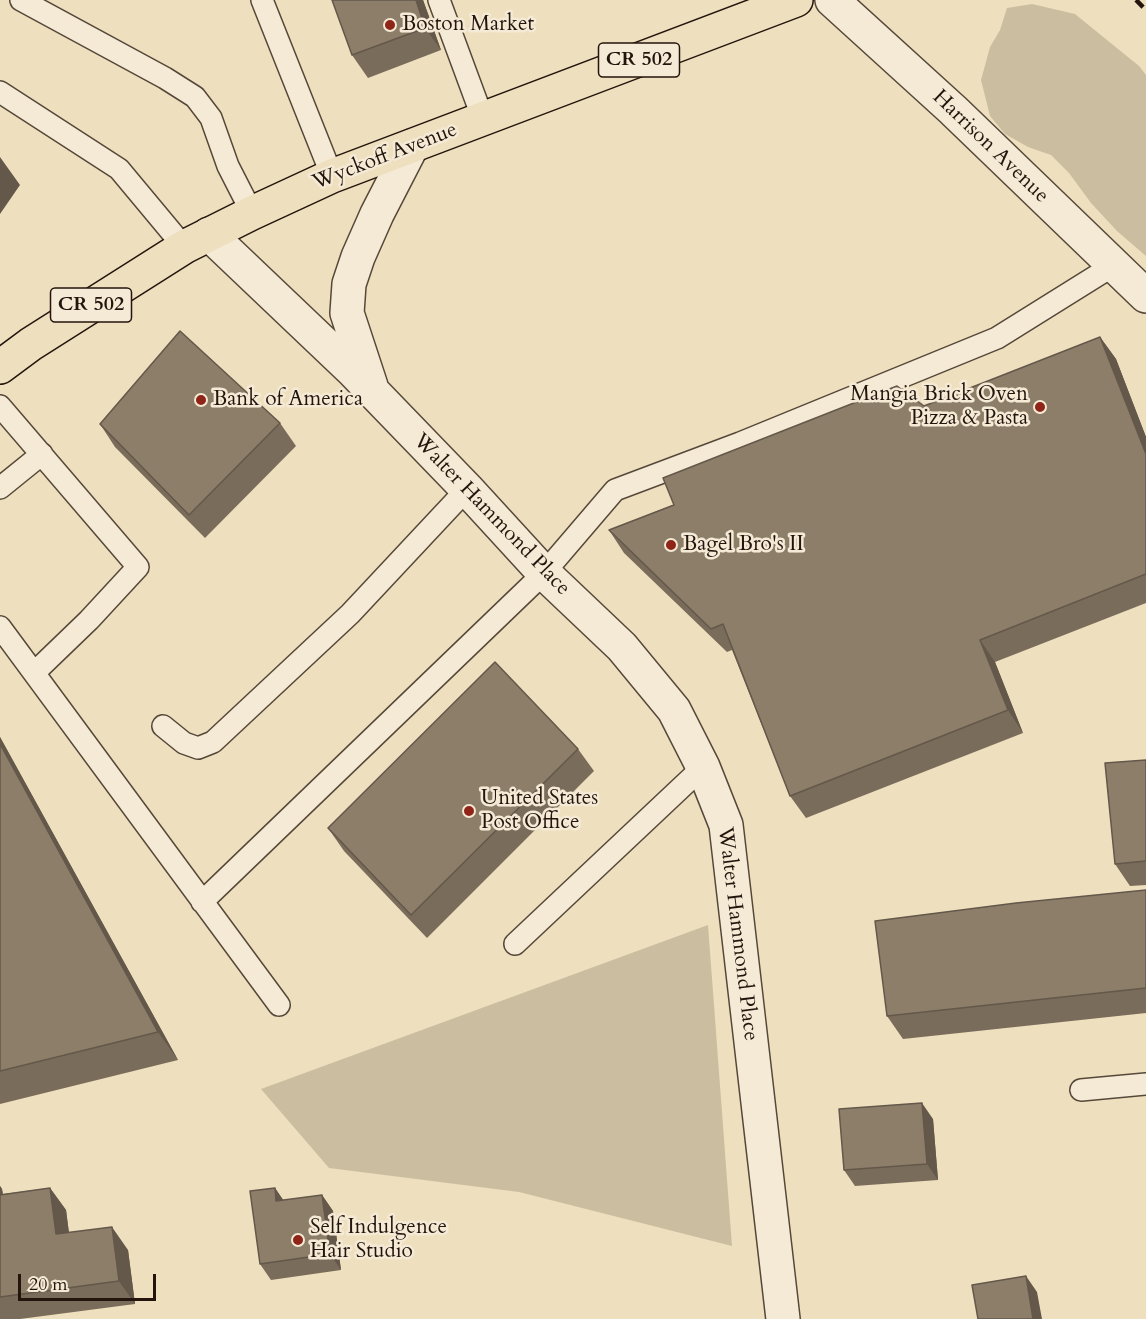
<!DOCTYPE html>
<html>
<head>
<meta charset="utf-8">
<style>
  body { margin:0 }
  #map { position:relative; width:1146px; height:1319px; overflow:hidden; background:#eedfbe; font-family:Cardo,serif }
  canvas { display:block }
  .scale { position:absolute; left:18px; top:1274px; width:138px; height:27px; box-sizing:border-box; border:3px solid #23150d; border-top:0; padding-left:8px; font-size:18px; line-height:21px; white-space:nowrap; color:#23150d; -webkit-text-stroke:4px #f4ead5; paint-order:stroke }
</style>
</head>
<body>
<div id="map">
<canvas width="1146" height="1319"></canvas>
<div class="scale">20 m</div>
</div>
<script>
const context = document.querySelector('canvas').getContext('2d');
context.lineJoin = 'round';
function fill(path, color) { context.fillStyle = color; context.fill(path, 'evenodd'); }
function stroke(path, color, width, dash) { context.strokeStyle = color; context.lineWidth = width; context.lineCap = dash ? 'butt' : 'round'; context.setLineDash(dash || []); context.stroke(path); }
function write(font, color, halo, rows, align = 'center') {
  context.font = font + ' Cardo,serif'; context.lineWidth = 5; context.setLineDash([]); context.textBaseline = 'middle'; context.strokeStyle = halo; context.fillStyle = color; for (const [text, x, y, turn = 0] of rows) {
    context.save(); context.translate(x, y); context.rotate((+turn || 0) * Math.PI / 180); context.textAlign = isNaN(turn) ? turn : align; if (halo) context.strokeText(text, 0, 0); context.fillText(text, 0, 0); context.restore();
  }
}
fill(new Path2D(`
  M 1032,4 L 1075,14 L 1139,66 L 1146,75 L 1146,256 L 1117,231 L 1091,203 L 1069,173 L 1051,155 L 1028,147 L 1005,134 L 990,116 L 981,80 L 990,47 L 1000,30 L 1007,8 Z
  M 708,925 L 732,1246 L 519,1192 L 329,1168 L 261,1089 Z`), '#cbbda0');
const service = new Path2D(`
  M 21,0 L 165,78 L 195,97 L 211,118 L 228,166 L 252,213
  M 262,0 L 332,176
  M 439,0 L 483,119
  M 0,92 L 119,169 L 184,247
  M 0,406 L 138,567 L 89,620 L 34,673
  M 0,488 L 42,454
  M 0,627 L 279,1005
  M 163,726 L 184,743 L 198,748 L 213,742 L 350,614 L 467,489
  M 202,902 L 544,573 L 615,490 L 740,443 L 997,338 L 1114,265
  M 515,944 L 703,767
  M 1081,1090 L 1146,1084`);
const minor = new Path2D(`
  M 832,0 L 953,110 L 1146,296
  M 209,234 L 353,371 L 467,489 L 544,573 L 622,647 L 674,710 L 703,767 L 726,825 L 783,1319
  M 371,386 L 347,313 L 349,284 L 358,257 L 377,214 L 412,146`);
const primary = new Path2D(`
  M 0,367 L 31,344 L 184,247 L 252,213 L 332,176 L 796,0`);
stroke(service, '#564839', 24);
stroke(minor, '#564839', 36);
stroke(primary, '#23150d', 36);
stroke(service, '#f4ead5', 21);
stroke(minor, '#f4ead5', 33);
stroke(primary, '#eedfbe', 33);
stroke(new Path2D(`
  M 1136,0 L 1146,10`), '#23150d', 4.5, [10, 10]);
fill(new Path2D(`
  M 332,0 L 423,0 L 441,50 L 368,78 L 352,55 Z
  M 1100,337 L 1116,359 L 1146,437 L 1146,603 L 995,662 L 1023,733 L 806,818 L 790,796 L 732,650 L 727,652 L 624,553 L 609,530 Z
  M 280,423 L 296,446 L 205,538 L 115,447 L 100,424 Z
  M 0,737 L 178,1060 L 0,1104 Z
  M 578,749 L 594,771 L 427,938 L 344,851 L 328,828 Z
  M 1146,760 L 1146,885 L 1130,886 L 1115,864 Z
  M 1146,890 L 1146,1013 L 903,1039 L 887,1016 Z
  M 933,1119 L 938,1180 L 855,1186 L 844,1170 Z
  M 0,1186 L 2,1189 L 3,1194 L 50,1188 L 66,1210 L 69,1233 L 128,1250 L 135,1304 L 20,1319 L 0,1319 Z
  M 275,1188 L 283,1200 L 322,1195 L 333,1211 L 341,1270 L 271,1280 L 260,1264 Z`), '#796c5a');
fill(new Path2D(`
  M 416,0 L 423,0 L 441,50 L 425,28 Z
  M 0,157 L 20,185 L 0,214 Z
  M 1100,337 L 1116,359 L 1146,437 L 1146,454 Z
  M 980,640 L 995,662 L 1023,733 L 1008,710 Z
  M 0,737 L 178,1060 L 158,1032 L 0,744 Z
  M 922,1103 L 933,1119 L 938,1180 L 927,1164 Z
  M 0,1186 L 2,1189 L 6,1219 L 0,1210 Z
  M 50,1188 L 66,1210 L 72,1257 L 56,1234 Z
  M 275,1188 L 286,1204 L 276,1201 Z
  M 322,1195 L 333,1211 L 341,1270 L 330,1254 Z
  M 112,1227 L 128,1250 L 135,1304 L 119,1281 Z
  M 1026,1276 L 1037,1292 L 1042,1319 L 1033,1319 Z`), '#63584a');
const building = new Path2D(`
  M 332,0 L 416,0 L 425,28 L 352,55 Z
  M 180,331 L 280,423 L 189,515 L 100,424 Z
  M 1100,337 L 1146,454 L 1146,574 L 980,640 L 1008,710 L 790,796 L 723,624 L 711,629 L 609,530 L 674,505 L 663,478 L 897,386 L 924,406 Z
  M 495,662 L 578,749 L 411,915 L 328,828 Z
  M 0,744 L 158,1032 L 0,1071 Z
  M 1146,760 L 1146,861 L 1115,864 L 1105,763 Z
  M 1146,890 L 1146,988 L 887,1016 L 875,921 L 1016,903 Z
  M 922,1103 L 927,1164 L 844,1170 L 839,1109 Z
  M 50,1188 L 56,1234 L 112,1227 L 119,1281 L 0,1297 L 0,1195 Z
  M 275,1188 L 276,1201 L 322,1195 L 330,1254 L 260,1264 L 250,1191 Z
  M 1026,1276 L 1033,1319 L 978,1319 L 972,1285 Z`);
fill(building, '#8d7e69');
stroke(building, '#63584a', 1.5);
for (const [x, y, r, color] of [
  [390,25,6,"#8f2418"],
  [201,400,6,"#8f2418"],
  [1040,407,6,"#8f2418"],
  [671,545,6,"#8f2418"],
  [469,811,6,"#8f2418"],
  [298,1240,6,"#8f2418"]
]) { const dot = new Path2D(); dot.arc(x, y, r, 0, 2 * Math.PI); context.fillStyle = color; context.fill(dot); stroke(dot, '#f4ead5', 2); }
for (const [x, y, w] of [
  [639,60,81],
  [91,305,81]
]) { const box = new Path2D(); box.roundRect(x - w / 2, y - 17, w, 34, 4.5); context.fillStyle = '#f4ead5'; context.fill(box); stroke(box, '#23150d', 1.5); }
write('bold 20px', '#23150d', null, [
  ["CR 502",639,60],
  ["CR 502",91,305]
]);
write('21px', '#23150d', '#f4ead5', [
  ["Boston Market",402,25],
  ["Mangia Brick Oven",1028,395,"right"],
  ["Pizza & Pasta",1028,419,"right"],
  ["Bank of America",213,400],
  ["Bagel Bro's II",683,545],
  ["United States",481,799],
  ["Post Office",481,823],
  ["Self Indulgence",310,1228],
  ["Hair Studio",310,1252]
], 'left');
write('21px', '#23150d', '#f4ead5', [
  ["Harrison Avenue",990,147,44],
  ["Wyckoff Avenue",385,157,-21],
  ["Walter Hammond Place",491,515,46],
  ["Walter Hammond Place",737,934,83]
]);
</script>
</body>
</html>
